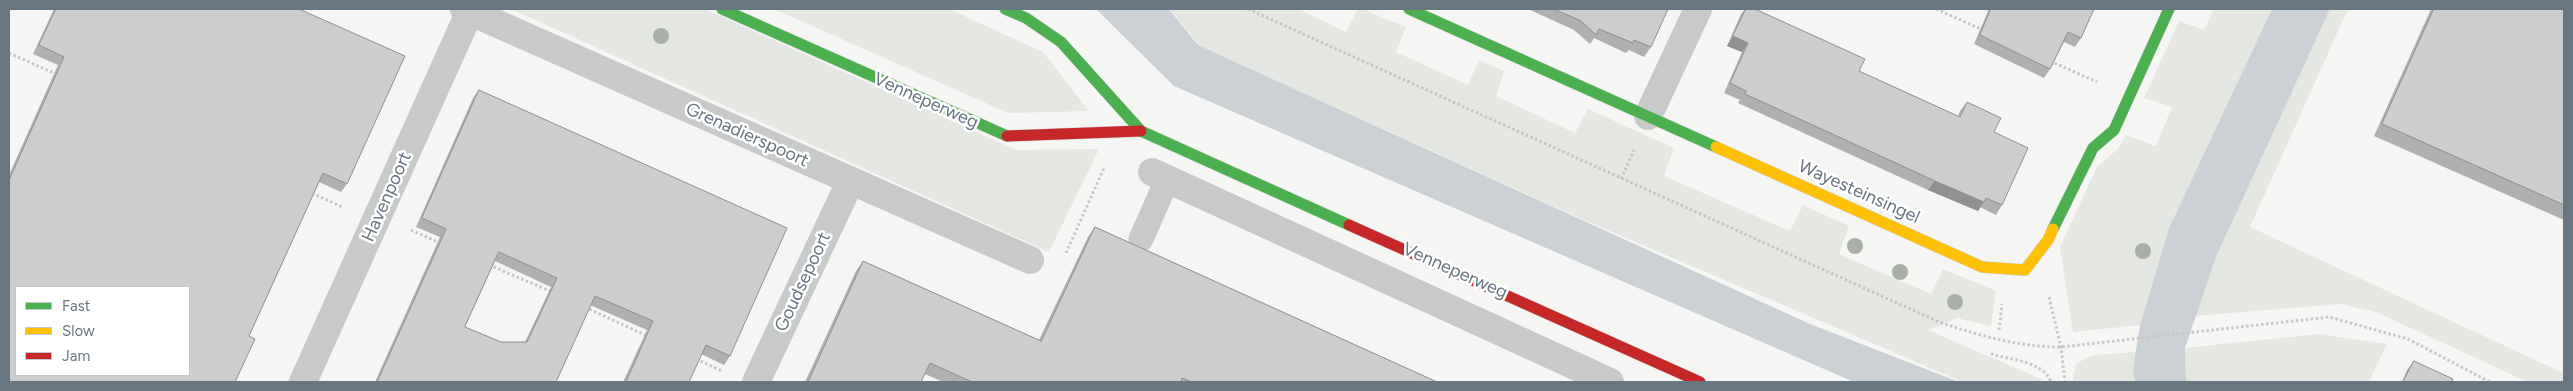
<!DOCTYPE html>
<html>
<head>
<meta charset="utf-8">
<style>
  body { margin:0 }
  #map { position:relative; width:2573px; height:391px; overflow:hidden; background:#f5f5f4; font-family:Figtree,sans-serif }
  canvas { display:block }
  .frame { position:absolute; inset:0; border:10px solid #687682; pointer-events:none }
  .legend { position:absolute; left:15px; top:286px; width:175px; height:90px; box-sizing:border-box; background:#fff; border:1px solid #c3c8cd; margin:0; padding:6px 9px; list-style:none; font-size:15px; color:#687682 }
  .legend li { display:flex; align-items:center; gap:10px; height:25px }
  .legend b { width:25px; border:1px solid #c3c8cd }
</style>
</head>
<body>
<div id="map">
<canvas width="2573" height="391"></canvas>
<div class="frame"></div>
<ul class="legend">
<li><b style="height:6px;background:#4caf50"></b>Fast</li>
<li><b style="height:6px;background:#ffc107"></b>Slow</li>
<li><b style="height:6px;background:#c62828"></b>Jam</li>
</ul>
</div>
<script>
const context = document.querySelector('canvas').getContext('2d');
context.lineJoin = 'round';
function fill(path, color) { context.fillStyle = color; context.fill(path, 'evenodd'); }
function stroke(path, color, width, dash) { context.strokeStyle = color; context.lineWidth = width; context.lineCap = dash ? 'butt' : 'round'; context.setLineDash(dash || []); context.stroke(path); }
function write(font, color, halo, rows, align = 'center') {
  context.font = font + ' Figtree,sans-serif'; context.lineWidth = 5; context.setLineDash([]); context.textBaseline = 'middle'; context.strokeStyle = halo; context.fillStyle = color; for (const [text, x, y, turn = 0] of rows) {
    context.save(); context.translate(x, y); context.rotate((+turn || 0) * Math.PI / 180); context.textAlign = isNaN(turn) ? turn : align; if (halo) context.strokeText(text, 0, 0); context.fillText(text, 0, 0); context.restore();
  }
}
fill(new Path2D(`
  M 511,9 L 705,9 L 1016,150 L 1099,149 L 1049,252 Z
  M 774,9 L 949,9 L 1043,52 L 1089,111 L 1008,113 Z
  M 1170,9 L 1298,9 L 1346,32 L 1358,9 L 1362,9 L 1406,27 L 1396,52 L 1468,85 L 1479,60 L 1504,71 L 1496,96 L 1575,133 L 1588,109 L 1674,148 L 1664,176 L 1790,231 L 1803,205 L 1849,226 L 1839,254 L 1931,294 L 1943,269 L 1996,291 L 1991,326 L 1957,318 L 1928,330 L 2041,379 L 2041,382 L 1963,382 L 1577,217 L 1200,46 Z
  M 2214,9 L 2272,9 L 2169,228 L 2140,325 L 2073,332 L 2060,247 L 2097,167 L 2118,149 L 2126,135 L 2156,146 L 2172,107 L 2144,98 L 2179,21 L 2204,30 Z
  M 2330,9 L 2348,9 L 2250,227 L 2561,372 L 2564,370 L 2564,382 L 2528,382 L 2376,312 L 2340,304 L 2195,316 L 2216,257 Z
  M 2318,334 L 2387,344 L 2369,382 L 2186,382 L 2185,348 Z
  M 2136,352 L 2133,369 L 2135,382 L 2074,382 L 2073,375 L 2077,363 L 2093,355 Z`), '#e4e7e2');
fill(new Path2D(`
  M 1096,9 L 1169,9 L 1198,45 L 1810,324 L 1959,382 L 1854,382 L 1174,86 Z
  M 2272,9 L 2330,9 L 2216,257 L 2185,348 L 2186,382 L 2135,382 L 2133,369 L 2140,325 L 2169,228 Z`), '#cbd1d4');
const fast = new Path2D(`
  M 722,9 L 1007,136
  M 1005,9 L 1026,18 L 1061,42 L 1141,131 L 1349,225
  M 1409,9 L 1716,147
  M 2053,229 L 2093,148 L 2114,130 L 2169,9`);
const slow = new Path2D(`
  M 1716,147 L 1982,267 L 2025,270 L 2048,240 L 2053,229`);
const jam = new Path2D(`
  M 1007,136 L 1141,131
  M 1349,225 L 1700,382`);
stroke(fast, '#d2d3d3', 12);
stroke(slow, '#d2d3d3', 12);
stroke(jam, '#d2d3d3', 12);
stroke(new Path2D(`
  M 1248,9 L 1939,322 C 1981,336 2018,347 2061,347 L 2329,317 L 2408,339 L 2490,382
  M 1936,9 L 1983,30
  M 9,53 L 58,75
  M 2050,61 L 2097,82
  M 1621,179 L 1634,150
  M 312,193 L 342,207
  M 411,230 L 440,243
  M 1066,253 L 1104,168
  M 489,265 L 552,292
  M 2049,297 L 2061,347 L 2065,382
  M 585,307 L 647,336
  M 1999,330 L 2002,304
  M 1991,354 C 2011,360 2043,361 2051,382
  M 696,359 L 722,371`), '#c6c7c8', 3, [2.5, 2.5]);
stroke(new Path2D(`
  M 1141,239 L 1168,178`), '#c8caca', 25);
stroke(new Path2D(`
  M 464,9 L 1030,260
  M 1648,116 L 1698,9
  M 1152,172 L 1610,382
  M 303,382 L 470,11
  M 756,382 L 850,182`), '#c8caca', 28);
stroke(fast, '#4caf50', 11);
stroke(slow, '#ffc107', 11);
stroke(jam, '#c62828', 11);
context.fillStyle = '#a9b1a6';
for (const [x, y] of [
  [661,36],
  [1855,246],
  [2143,251],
  [1900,272],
  [1955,302]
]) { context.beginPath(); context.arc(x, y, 8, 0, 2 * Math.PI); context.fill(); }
fill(new Path2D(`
  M 54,9 L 299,9 L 347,184 L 341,192 L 319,182 L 249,336 L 9,382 L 9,175 L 58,65 L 33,54 Z
  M 1528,9 L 1668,9 L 1651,47 L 1644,57 L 1629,50 L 1626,53 L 1594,38 L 1590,44 L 1574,30 Z
  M 1745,9 L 1755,9 L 1859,71 L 1958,116 L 1960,111 L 1967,102 L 1994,132 L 2002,205 L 1996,215 L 1980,207 L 1978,211 L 1928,190 L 1738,103 L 1740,100 L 1724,93 L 1742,52 L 1727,46 L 1741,14 Z
  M 1989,9 L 2094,9 L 2081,38 L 2075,47 L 2064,42 L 2050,69 L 2044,78 L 1974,44 Z
  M 2431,9 L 2564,9 L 2564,220 L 2374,136 Z
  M 479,90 L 730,356 L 724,365 L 701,354 L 689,382 L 623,382 L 647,330 L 590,305 L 556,382 L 375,382 L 440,237 L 416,227 L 473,98 ZM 495,261 L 551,287 L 525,342 L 501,342 L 465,327 Z
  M 1095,227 L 1437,382 L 943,382 L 925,374 L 921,382 L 805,382 L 856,271 L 863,261 L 1039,340 L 1088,237 Z
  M 2414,361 L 2452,382 L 2402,382 L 2407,370 Z`), '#afb0b1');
fill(new Path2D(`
  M 1733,36 L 1748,43 L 1742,52 L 1727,46 Z
  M 1935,181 L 1984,202 L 1978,211 L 1928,190 Z`), '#8f9090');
const building = new Path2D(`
  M 56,9 L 299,9 L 405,56 L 347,184 L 323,173 L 249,336 L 255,339 L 235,382 L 9,382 L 9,180 L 64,57 L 39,45 ZM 16,287 L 189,287 L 189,375 L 16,375 Z
  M 1554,9 L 1668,9 L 1651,47 L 1634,40 L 1633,43 L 1599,29 L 1596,35 L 1581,21 Z
  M 1746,9 L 1755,9 L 1865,59 L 1859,71 L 1960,117 L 1967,102 L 2001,118 L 1994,132 L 2028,148 L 2002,205 L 1986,198 L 1984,202 L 1935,181 L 1745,94 L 1746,91 L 1730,83 L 1748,43 L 1733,36 Z
  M 1991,9 L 2094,9 L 2081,38 L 2068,32 L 2050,69 L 1980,35 Z
  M 2434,9 L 2564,9 L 2564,205 L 2382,124 Z
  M 479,90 L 787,228 L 730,356 L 706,345 L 689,382 L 626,382 L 653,321 L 595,296 L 556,382 L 377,382 L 446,229 L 422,218 ZM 499,252 L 557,278 L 527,342 L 501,342 L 465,327 Z
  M 1095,227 L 1435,381 L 1437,382 L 1192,382 L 1182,378 L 1181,382 L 972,382 L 930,363 L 921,382 L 808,382 L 863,261 L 1041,341 Z
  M 2414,361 L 2453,379 L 2452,382 L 2403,382 Z`);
fill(building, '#cccdce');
stroke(building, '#8f9090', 1);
write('18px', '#687682', '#fff', [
  ["Venneperweg",926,101,24],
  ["Grenadierspoort",747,135,24],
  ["Wayesteinsingel",1859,192,24],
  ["Havenpoort",387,197,-66],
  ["Venneperweg",1455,271,24],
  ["Goudsepoort",803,282,-65]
]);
</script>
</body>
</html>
